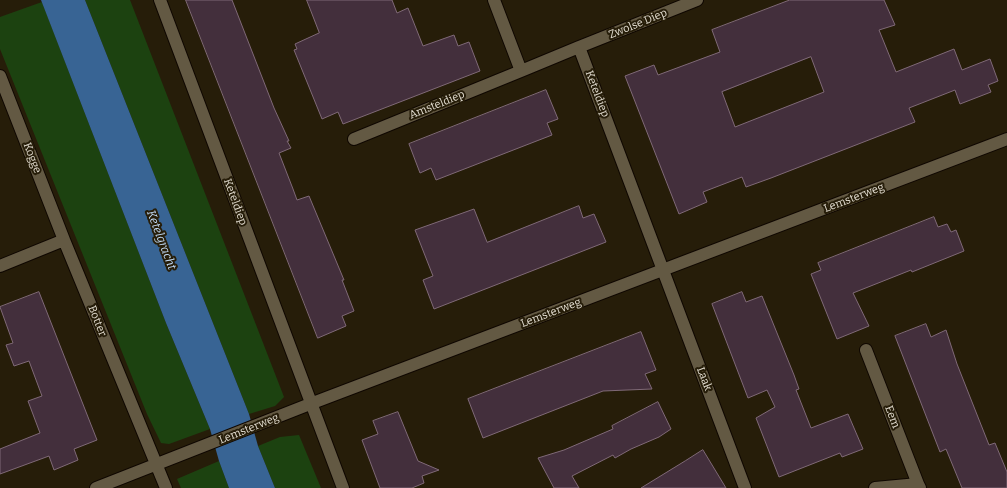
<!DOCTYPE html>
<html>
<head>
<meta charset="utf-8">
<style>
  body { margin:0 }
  canvas { display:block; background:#261d09 }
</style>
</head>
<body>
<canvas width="1007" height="488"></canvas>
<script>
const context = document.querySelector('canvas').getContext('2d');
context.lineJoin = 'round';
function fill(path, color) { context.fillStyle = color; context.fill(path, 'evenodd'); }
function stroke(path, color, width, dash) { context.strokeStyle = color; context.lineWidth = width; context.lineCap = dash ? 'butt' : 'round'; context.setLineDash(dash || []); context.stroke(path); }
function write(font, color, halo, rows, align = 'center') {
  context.font = font + ' Bitter,serif'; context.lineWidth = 4; context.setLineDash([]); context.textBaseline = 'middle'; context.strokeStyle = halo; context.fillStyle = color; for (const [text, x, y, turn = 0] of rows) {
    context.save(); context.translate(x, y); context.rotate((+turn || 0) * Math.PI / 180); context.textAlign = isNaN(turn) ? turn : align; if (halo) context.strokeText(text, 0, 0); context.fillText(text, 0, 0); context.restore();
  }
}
fill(new Path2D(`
  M 85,0 L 130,0 L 284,397 L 275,406 L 249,414 Z
  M 42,2 L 166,323 L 210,429 L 169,444 L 161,443 L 147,414 L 0,49 L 0,17 Z
  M 299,435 L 321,488 L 275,488 L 258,446 L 280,437 Z
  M 219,461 L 229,488 L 181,488 L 177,479 Z`), '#1c4210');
fill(new Path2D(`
  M 41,0 L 85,0 L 249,414 L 258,446 L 275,488 L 229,488 L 219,461 L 210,429 L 166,323 Z`), '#386494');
const building = new Path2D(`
  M 186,0 L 232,0 L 274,108 L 289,141 L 287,141 L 291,148 L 279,153 L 293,189 L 297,200 L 309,196 L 344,280 L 342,280 L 354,311 L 342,316 L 346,326 L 318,338 Z
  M 307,0 L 392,0 L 397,13 L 408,8 L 423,46 L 454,35 L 458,46 L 469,42 L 480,71 L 343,124 L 338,112 L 322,119 L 294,50 L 297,49 L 295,44 L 319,33 Z
  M 790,0 L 884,0 L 895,25 L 879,30 L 896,72 L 954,49 L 962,70 L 990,59 L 998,81 L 988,85 L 991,92 L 960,104 L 955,90 L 909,108 L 915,122 L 771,178 L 746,187 L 742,177 L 703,192 L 707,202 L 679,214 L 625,76 L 654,65 L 658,75 L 720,52 L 712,30 ZM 811,57 L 824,92 L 735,127 L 722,92 Z
  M 546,90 L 558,119 L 547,123 L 552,135 L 436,180 L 431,168 L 420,173 L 409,144 Z
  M 579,206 L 583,218 L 594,214 L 606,242 L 434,309 L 423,280 L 433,276 L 415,230 L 474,209 L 487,242 Z
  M 934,217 L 938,227 L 947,224 L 951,232 L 956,230 L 964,251 L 912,272 L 911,270 L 853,293 L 869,326 L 837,339 L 811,274 L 821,270 L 818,263 Z
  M 39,292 L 97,440 L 74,449 L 78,460 L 54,470 L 49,456 L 0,474 L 0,449 L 40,433 L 28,401 L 42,396 L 29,361 L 14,366 L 6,345 L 13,343 L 0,307 Z
  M 742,292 L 746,302 L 762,296 L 794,375 L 799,389 L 796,390 L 811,428 L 848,414 L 863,449 L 842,457 L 840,453 L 779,477 L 756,418 L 775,407 L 767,390 L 748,398 L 712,304 Z
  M 926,324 L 931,337 L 946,330 L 957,364 L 989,445 L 995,443 L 1007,472 L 1007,488 L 962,488 L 946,449 L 940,452 L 895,336 Z
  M 641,332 L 656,370 L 645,374 L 652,389 L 603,391 L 483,438 L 468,399 Z
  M 658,402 L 671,429 L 659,437 L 631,449 L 615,458 L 613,455 L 572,476 L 579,488 L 554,488 L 538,458 L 564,450 L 613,429 L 612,426 Z
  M 398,412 L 418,461 L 439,470 L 422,476 L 424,483 L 412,488 L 380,488 L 362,440 L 378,434 L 373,421 Z
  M 703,450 L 726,488 L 641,488 L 685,461 Z`);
fill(building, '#432f3c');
stroke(building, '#7f6977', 1);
const minor = new Path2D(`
  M 160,0 L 343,488
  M 494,0 L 521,71 L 579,47 L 745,488
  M 579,47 L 697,0
  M 0,76 L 64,240
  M 354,139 L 521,71
  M 0,266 L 64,240 L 166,488
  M 866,350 L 918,484
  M 96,488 L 310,404 L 1007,139
  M 875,488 L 918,484 L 920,488`);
stroke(minor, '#0f0700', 14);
stroke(minor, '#635943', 12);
write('11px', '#e3ddd1', '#261d09', [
  ["Zwolse Diep",638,24,-22],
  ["Keteldiep",597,94,69],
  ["Amsteldiep",437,105,-22],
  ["Kogge",32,158,69],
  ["Lemsterweg",854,198,-21],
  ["Keteldiep",235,202,70],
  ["Lemsterweg",551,313,-21],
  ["Botter",97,321,68],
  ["Laak",704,379,69],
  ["Eem",892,417,69],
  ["Lemsterweg",249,429,-22]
]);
write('italic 12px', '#c3dcf9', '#261d09', [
  ["Ketelgracht",161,240,69]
]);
</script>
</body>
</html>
